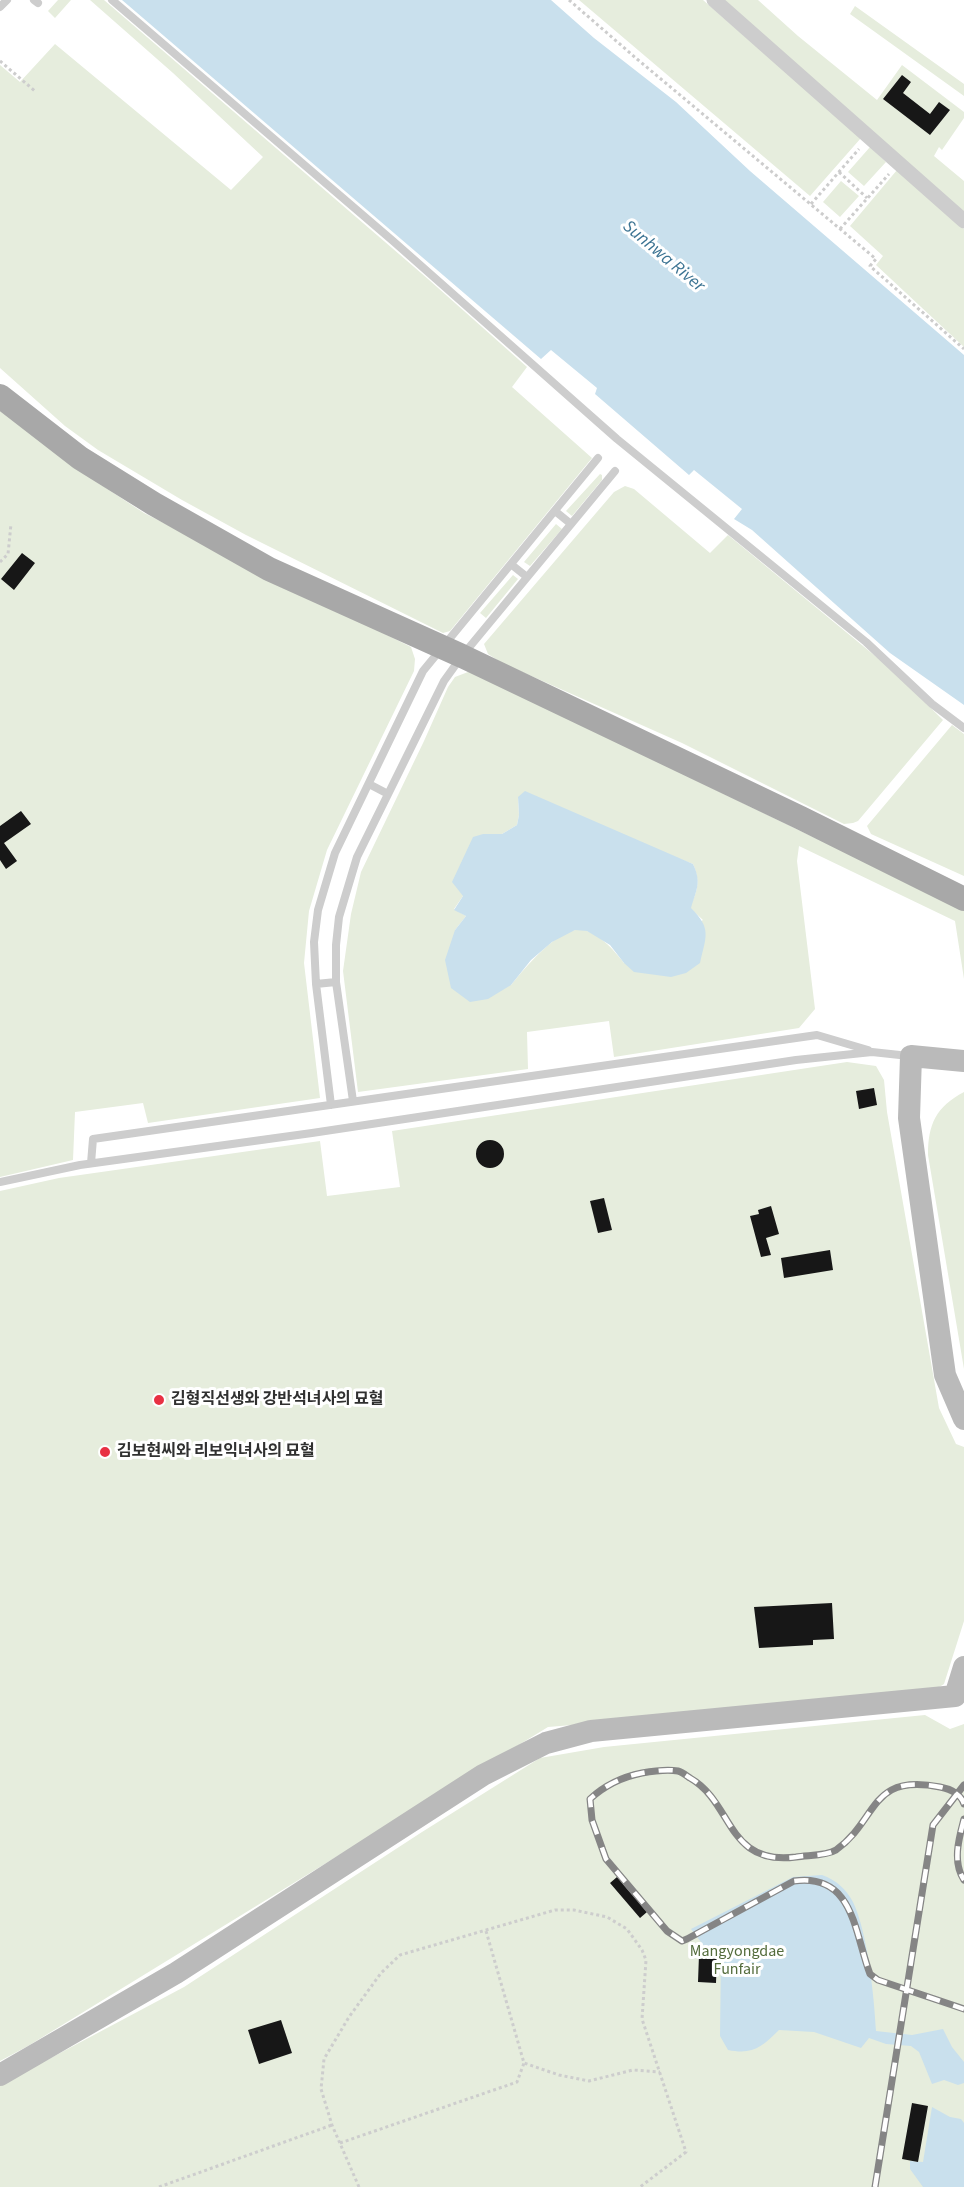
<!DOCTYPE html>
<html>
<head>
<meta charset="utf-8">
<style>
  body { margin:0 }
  canvas { display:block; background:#fff }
</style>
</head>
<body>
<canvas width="964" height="2187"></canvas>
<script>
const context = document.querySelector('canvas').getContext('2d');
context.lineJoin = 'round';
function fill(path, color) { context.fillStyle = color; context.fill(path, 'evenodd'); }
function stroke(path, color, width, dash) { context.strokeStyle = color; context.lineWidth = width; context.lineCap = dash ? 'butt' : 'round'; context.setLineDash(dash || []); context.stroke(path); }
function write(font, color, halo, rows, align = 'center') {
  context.font = font + ' "Source Sans 3","Noto Sans KR",sans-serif'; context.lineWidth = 6; context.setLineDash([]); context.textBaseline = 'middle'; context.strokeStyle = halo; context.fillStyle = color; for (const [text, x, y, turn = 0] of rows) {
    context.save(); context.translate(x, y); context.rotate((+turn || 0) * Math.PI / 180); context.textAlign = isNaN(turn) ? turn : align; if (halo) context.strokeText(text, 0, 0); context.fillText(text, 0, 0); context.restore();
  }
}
fill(new Path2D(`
  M 58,0 L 71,0 L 55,18 L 48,11 Z
  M 90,0 L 104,0 L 428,279 L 527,367 L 512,387 L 592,458 L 450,631 L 443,633 L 246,535 L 182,500 L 98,450 L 65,426 L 0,368 L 0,65 L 20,82 L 55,44 L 231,190 L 263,157 L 173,73 Z
  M 579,0 L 703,0 L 861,138 L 810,196 Z
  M 722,0 L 758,0 L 798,36 L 877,100 L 902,65 L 964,112 L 964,118 L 942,150 L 939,147 L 934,156 L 964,181 L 964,215 Z
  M 855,6 L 964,84 L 964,96 L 850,14 Z
  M 870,147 L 886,162 L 864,186 L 848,172 Z
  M 897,170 L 964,229 L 964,347 L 876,265 L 883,256 L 850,226 Z
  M 841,181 L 859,196 L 840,217 L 823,202 Z
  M 0,406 L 71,465 L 144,513 L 411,647 L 415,659 L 414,671 L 327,850 L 309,911 L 304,963 L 320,1098 L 148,1123 L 143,1103 L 75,1112 L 73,1160 L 0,1177 Z
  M 600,474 L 602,475 L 602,480 L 572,516 L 566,511 Z
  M 625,486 L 634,489 L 710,553 L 728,535 L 891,669 L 943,720 L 858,821 L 853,823 L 844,824 L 682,743 L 502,663 L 488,654 L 484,644 L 614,492 Z
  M 556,524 L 562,529 L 530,566 L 524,562 Z
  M 513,575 L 518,579 L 486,618 L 480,613 Z
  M 468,672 L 474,673 L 964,910 L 964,979 L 955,921 L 799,846 L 797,861 L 815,1009 L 799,1028 L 614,1057 L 609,1021 L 527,1032 L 528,1069 L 358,1092 L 343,971 L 351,914 L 361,872 L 424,741 L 448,687 L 455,677 ZM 518,797 L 693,864 C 701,883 697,890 690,908 L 703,920 L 624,963 C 614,950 593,926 575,930 C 552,935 525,968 511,985 L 455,930 L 466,916 L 454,909 L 463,896 L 483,834 L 502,834 L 517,825 L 519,815 Z
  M 952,725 L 964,734 L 964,876 L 871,834 L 867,826 Z
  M 847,1062 L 876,1066 L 884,1080 L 887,1112 L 939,1408 L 956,1444 L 964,1447 L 964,1621 L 944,1684 L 925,1696 L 548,1727 L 28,2046 L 0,2061 L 0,1191 L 59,1178 L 320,1141 L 327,1196 L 400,1187 L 392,1131 Z
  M 964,1092 L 964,1369 L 928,1155 C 928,1124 936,1107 964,1092 Z
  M 925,1715 L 950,1729 L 964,1724 L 964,2187 L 0,2187 L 0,2085 L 184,1987 L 422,1832 L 540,1758 L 604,1747 Z`), '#e6eddd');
fill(new Path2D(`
  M 122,0 L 551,0 L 594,38 L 676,102 L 750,171 L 964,355 L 964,705 L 890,653 L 752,530 L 734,519 L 742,509 L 694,470 L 689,475 L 595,394 L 597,388 L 551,350 L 541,359 Z
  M 525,791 L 693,864 C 702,883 696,890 691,908 C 712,929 706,936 700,963 L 686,973 L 671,977 L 634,972 L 624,963 L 610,945 L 587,931 L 575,930 L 552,942 L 531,960 L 511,985 L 488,999 L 470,1002 L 451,988 L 445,960 L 455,930 L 466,916 L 454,910 L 463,896 L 452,882 L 473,837 L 483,834 L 502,834 L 517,825 L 519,815 L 518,797 Z
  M 822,1875 C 836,1880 846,1889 853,1902 C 868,1934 874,1996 876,2031 L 912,2035 L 943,2029 L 952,2047 L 964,2062 L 964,2083 L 958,2085 L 944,2080 L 932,2084 L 919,2052 L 911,2046 L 886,2044 L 869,2038 L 861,2048 L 814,2032 L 779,2030 C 762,2047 753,2055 728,2050 L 720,2036 L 721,1953 L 707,1950 L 691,1929 L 793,1877 Z
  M 932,2107 L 950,2117 L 961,2119 L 964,2123 L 964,2187 L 923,2187 L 910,2169 L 910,2161 L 923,2162 Z`), '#c9e0ed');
fill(new Path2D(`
  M 902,75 L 911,82 L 903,93 L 930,114 L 939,102 L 950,110 L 930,135 L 883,99 Z
  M 22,553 L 35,563 L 14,590 L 1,579 Z
  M 21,811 L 31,824 L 4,843 L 17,861 L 6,869 L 0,860 L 0,826 Z
  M 874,1088 L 877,1105 L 859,1109 L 856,1091 Z
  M476 1154a14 14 0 1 1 28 0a14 14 0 1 1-28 0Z
  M 604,1198 L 612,1230 L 598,1233 L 590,1201 Z
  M 771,1206 L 779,1234 L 766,1238 L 771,1255 L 761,1257 L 750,1216 L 759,1214 L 758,1210 Z
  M 830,1250 L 833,1270 L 784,1278 L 781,1258 Z
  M 832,1603 L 834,1639 L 813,1640 L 813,1645 L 759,1648 L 754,1607 Z
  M 617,1877 L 647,1912 L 640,1918 L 610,1883 Z
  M 699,1955 L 717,1956 L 716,1983 L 698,1982 Z
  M 281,2020 L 292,2053 L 259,2064 L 248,2030 Z
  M 912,2103 L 928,2106 L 918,2162 L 902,2159 Z`), '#171717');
stroke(new Path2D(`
  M 569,0 L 637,59 L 870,254 L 876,259 L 870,266 L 964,349
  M 0,61 L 36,92
  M 839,172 L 867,198
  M 811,204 L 859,149
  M 840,229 L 889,174
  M 0,562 L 8,554 L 11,524
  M 486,1931 L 524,2063 L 559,2075 L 589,2081 L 633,2070 L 660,2072
  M 340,2143 L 517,2082 L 524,2063
  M 159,2187 L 332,2125
  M 359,2187 L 332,2125 L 321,2089 L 324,2059 L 349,2017 L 381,1973 L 400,1955 L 555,1910 L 574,1910 L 607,1917 L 627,1929 L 642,1950 L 646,1960 L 642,2019 L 686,2152 L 640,2187`), '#cdcdcd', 3, [3, 3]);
stroke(new Path2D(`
  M 34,0 L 38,3
  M 112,0 L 393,241 L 617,439 L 866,642 L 932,704 L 964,728
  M 0,7 L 7,0
  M 555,511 L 571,524
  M 512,565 L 527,577
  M 369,784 L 388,794
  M 316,984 L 336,982
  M 353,1101 L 336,982 L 336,945 L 339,917 L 357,857 L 444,681 L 462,656 L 615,471
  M 331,1105 L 316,984 L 314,942 L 318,910 L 335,853 L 423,671 L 598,458
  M 91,1163 L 93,1139 L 817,1035 L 868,1050
  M 0,1182 L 80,1165 L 312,1133 L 796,1060 L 872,1052 L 909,1056`), '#cdcdcd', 8);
stroke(new Path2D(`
  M 714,0 L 964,221`), '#cdcdcd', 15);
stroke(new Path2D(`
  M 964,1061 L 911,1056 L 909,1118 L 945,1375 L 964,1419
  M 0,2075 L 176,1973 L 483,1775 L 546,1743 L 591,1731 L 955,1696 L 964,1667`), '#bababa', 22);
stroke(new Path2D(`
  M 0,396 L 80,458 L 154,504 L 269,569 L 462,656 L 801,818 L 964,899`), '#a8a8a8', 24);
const rail = new Path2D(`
  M 964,1804 C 961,1794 950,1789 940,1787 C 869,1773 879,1819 836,1850 C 826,1856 807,1855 796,1857 C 726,1866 734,1803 690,1778 C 687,1776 682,1772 678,1771 C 667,1769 653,1771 642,1773 C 622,1777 605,1785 590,1799 L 592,1820 L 606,1859 L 667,1931 L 682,1941 L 687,1939 L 794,1881 C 854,1873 854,1932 870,1974 L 878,1980 L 964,2009
  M 964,1819 C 959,1838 952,1862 964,1880
  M 875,2187 L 933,1825 L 964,1785`);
stroke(rail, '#858585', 7);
stroke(rail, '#fff', 4.5, [14]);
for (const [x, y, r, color] of [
  [159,1400,6,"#e83143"],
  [105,1452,6,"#e83143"]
]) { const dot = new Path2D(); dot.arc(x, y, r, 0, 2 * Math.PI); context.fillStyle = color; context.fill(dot); stroke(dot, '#fff', 2); }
write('bold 16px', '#303030', '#fff', [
  ["김형직선생와 강반석녀사의 묘혈",171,1400],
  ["김보현씨와 리보익녀사의 묘혈",117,1452]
], 'left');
write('16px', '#546c3c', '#fff', [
  ["Mangyongdae",737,1952],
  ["Funfair",737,1970]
]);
write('italic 18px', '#3c7493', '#fff', [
  ["Sunhwa River",663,257,40]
]);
</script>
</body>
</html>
